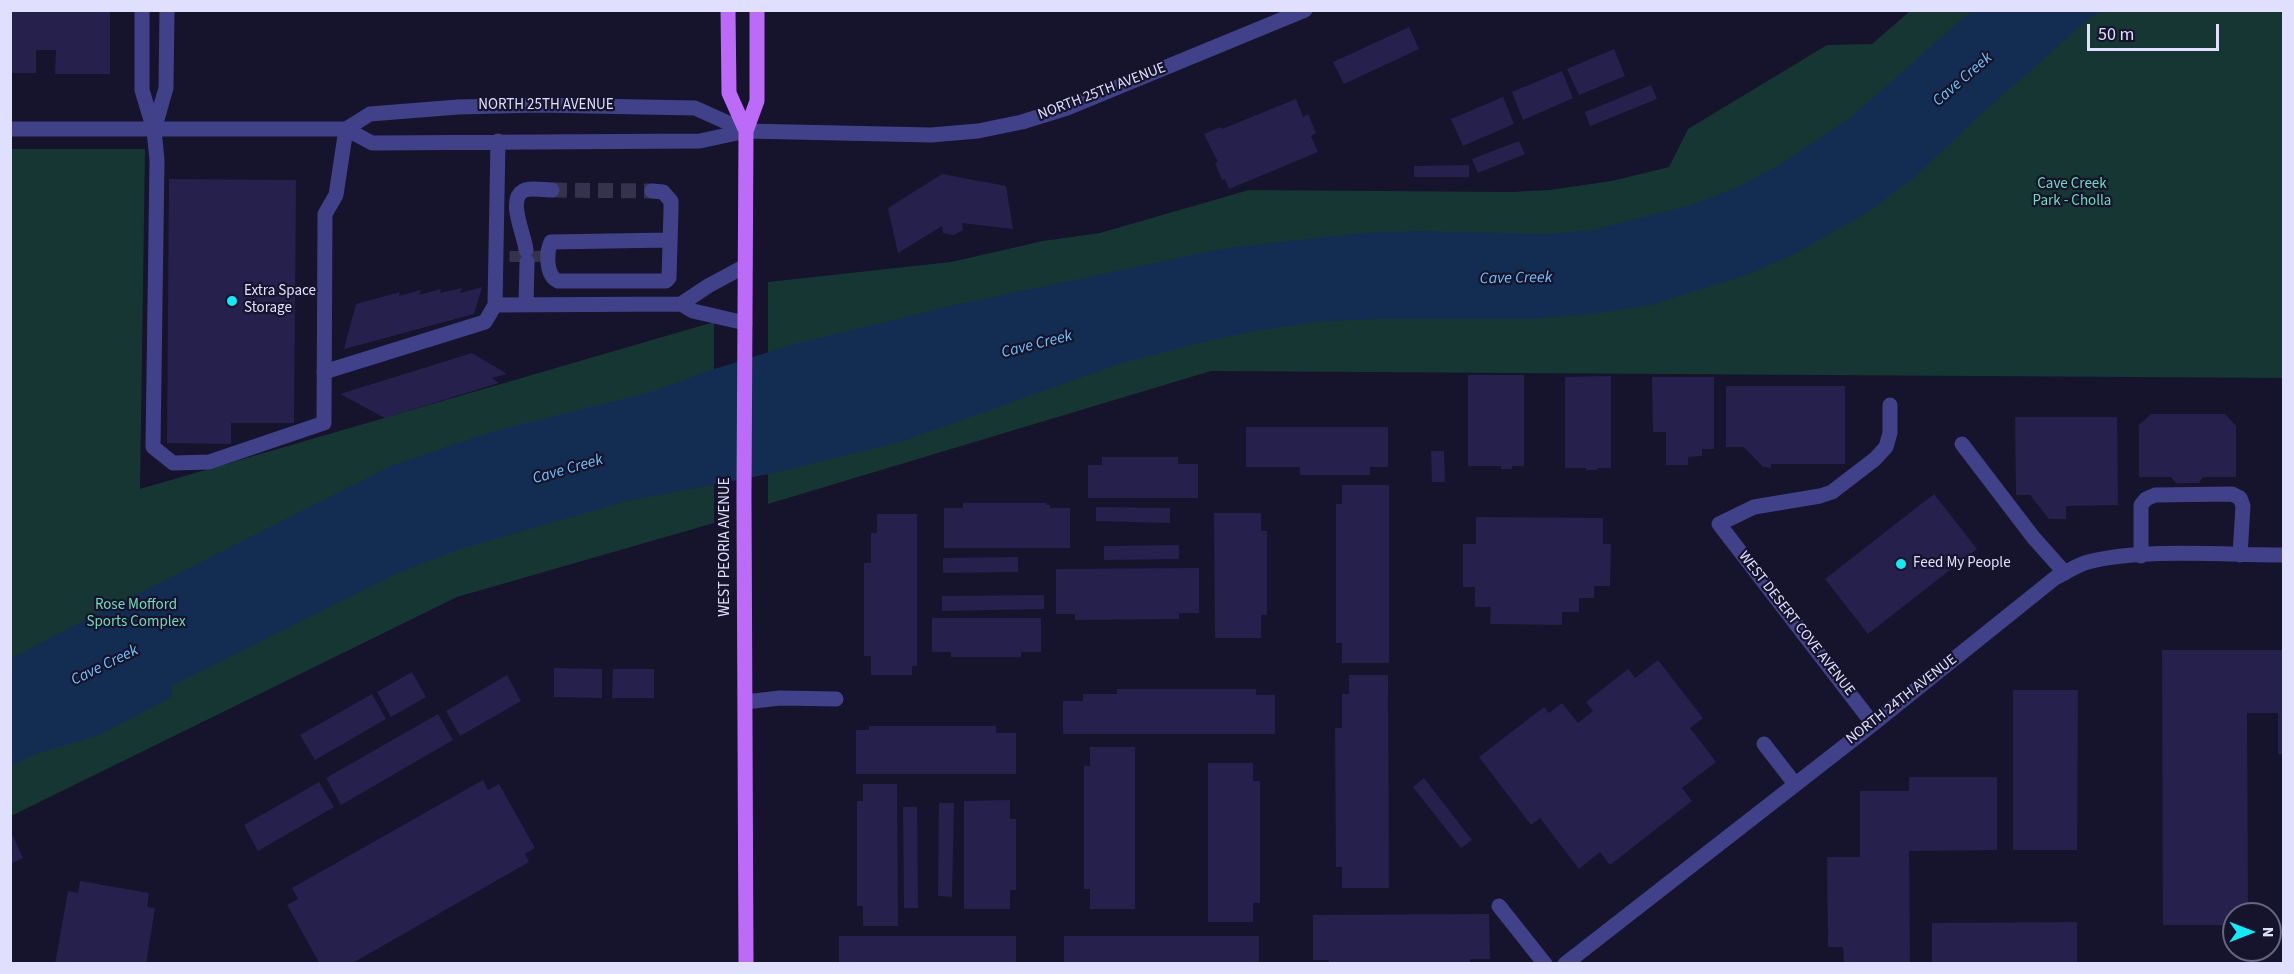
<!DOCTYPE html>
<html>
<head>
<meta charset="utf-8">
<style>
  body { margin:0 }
  #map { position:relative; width:2294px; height:974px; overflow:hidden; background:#16132c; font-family:"Source Sans 3",sans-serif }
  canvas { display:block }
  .frame { position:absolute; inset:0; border:12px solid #e1dffe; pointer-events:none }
  .north { position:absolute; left:2222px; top:902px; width:60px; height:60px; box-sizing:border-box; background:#16132c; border:2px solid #676580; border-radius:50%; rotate:90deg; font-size:16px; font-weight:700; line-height:24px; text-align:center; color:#e1dffe }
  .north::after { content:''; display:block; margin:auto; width:21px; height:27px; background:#14eaf5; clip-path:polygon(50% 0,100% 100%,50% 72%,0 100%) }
  .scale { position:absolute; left:2087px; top:24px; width:132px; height:27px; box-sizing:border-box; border:3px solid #e1dffe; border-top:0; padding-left:8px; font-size:18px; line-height:21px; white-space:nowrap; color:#e1dffe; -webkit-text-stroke:4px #16132c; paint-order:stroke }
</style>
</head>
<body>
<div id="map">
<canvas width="2294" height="974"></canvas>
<div class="frame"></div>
<div class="north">N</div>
<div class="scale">50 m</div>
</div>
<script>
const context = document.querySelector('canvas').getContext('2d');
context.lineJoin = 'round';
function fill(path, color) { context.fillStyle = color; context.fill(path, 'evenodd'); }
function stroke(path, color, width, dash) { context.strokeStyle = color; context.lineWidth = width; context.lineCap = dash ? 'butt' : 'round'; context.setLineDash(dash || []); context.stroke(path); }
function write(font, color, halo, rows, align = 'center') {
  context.font = font + ' "Source Sans 3",sans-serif'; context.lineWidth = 4.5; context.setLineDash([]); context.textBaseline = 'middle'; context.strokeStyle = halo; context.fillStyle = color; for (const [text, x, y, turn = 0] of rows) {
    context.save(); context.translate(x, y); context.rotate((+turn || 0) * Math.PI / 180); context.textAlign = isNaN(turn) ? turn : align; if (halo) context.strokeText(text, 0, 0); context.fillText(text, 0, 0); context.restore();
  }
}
fill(new Path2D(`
  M 1910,11 L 2283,11 L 2283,378 L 1211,371 L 768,504 L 768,282 L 951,262 L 1043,241 L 1100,233 L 1249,190 L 1512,192 L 1549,190 L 1612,181 L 1669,167 L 1688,129 L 1827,45 L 1872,44 Z
  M 11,149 L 145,149 L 140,489 L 714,322 L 714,523 L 457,597 L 11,816 Z`), '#163633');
fill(new Path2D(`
  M 1971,11 L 2102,11 L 2089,19 L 1979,116 L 1915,177 L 1871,210 L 1793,255 L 1746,275 L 1651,305 L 1593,314 L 1532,319 L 1376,319 L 1315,322 L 1249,332 L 1200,343 L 1122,363 L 900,442 L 769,474 L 623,502 L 457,550 L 398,573 L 171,686 L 172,697 L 97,736 L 35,754 L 11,766 L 11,658 L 393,465 L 491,432 L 658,390 L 708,371 L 798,343 L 955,305 L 1226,248 L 1363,233 L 1419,231 L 1547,234 L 1593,230 L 1692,205 L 1740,186 L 1778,166 L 1851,117 Z`), '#122d51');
fill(new Path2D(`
  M 10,11 L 110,12 L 110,74 L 55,74 L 56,50 L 36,50 L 36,73 L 10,73 Z
  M 1409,27 L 1419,49 L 1344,84 L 1333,62 Z
  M 1614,49 L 1625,76 L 1579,95 L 1567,69 Z
  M 1562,71 L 1573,98 L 1523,120 L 1512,92 Z
  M 1651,85 L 1657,99 L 1590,126 L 1585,112 Z
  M 1503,97 L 1514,124 L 1463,146 L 1451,119 Z
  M 1296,99 L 1303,117 L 1308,114 L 1316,133 L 1311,136 L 1318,152 L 1229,189 L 1225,179 L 1222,180 L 1215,163 L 1218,162 L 1204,134 L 1221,127 L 1222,129 Z
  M 1519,141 L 1525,154 L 1478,173 L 1472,159 Z
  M 1469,165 L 1469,177 L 1414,177 L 1414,166 Z
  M 942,174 L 1006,186 L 1013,229 L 962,223 L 963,230 L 954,235 L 943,233 L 942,226 L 898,253 L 888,208 Z
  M 169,179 L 296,180 L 294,423 L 231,423 L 231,444 L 167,443 Z
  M 482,287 L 474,314 L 344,349 L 356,304 L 400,292 L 399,296 L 421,290 L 419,295 L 441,289 L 440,293 L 462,288 L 460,293 Z
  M 472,353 L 507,374 L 492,378 L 499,383 L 385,418 L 340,394 Z
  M 1468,375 L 1524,375 L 1524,466 L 1512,466 L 1512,469 L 1501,469 L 1501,466 L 1468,466 Z
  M 1611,376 L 1611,468 L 1597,468 L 1597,470 L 1586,470 L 1586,468 L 1565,468 L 1565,377 Z
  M 1652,377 L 1714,377 L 1714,449 L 1702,449 L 1702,456 L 1688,457 L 1688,465 L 1666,465 L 1666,432 L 1653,432 Z
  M 1726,386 L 1845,386 L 1845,464 L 1771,464 L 1771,468 L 1763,467 L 1744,447 L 1726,447 Z
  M 2151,414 L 2225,414 L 2236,426 L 2236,477 L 2203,477 L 2199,483 L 2176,483 L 2171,477 L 2139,477 L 2139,425 Z
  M 2015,417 L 2117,417 L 2118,505 L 2066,506 L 2066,519 L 2049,519 L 2030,495 L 2016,495 Z
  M 1246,427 L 1388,427 L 1388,467 L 1370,467 L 1370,475 L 1300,475 L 1300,467 L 1246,467 Z
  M 1431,451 L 1444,451 L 1445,482 L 1432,482 Z
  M 1102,457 L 1178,457 L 1178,464 L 1198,464 L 1198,498 L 1088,498 L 1088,465 L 1102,465 Z
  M 1342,485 L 1389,485 L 1389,663 L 1342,663 L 1342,643 L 1336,643 L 1336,504 L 1342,504 Z
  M 1934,494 L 1977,549 L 1868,634 L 1825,579 Z
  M 963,503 L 1046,503 L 1046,505 L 1050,505 L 1050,508 L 1070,508 L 1070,548 L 944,548 L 944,508 L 963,508 Z
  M 1096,507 L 1170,508 L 1170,523 L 1096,521 Z
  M 1214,513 L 1261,513 L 1261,531 L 1267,531 L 1267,615 L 1261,615 L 1261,638 L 1215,638 Z
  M 877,514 L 917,514 L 917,666 L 912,666 L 912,675 L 871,675 L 871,656 L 864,656 L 864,563 L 871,563 L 871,533 L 877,533 Z
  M 1476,517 L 1603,518 L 1603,544 L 1611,544 L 1610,586 L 1594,586 L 1594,598 L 1579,598 L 1579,612 L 1562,612 L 1562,625 L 1490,624 L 1491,607 L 1475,607 L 1475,587 L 1463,587 L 1463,544 L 1476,544 Z
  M 1179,545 L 1179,559 L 1104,560 L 1104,546 Z
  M 1018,557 L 1018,572 L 943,573 L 943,558 Z
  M 1199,568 L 1199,613 L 1179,613 L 1179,619 L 1075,620 L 1075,614 L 1056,614 L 1056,569 Z
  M 1044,595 L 1044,609 L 942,611 L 942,596 Z
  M 932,618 L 1041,618 L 1041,652 L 1021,652 L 1021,657 L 951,657 L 951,652 L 932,652 Z
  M 2162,650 L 2284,650 L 2284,754 L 2278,754 L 2278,713 L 2247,713 L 2248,914 L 2234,914 L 2234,925 L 2163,925 Z
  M 1658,660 L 1703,718 L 1690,728 L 1716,762 L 1682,788 L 1692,801 L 1610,865 L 1600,852 L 1579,869 L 1540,818 L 1531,825 L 1479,757 L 1544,707 L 1549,713 L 1562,703 L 1578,723 L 1593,711 L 1586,702 L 1628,669 L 1635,678 Z
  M 554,668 L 602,669 L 602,698 L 554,697 Z
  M 613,669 L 654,669 L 654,698 L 612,698 Z
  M 412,672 L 426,697 L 391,717 L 377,692 Z
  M 507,675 L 521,701 L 460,736 L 446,711 Z
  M 1349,675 L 1388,675 L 1389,888 L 1342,888 L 1342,867 L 1336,867 L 1335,728 L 1342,728 L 1342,694 L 1349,694 Z
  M 1117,689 L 1256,689 L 1256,695 L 1275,695 L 1275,734 L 1063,734 L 1063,701 L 1083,701 L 1083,694 L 1117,694 Z
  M 2013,690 L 2078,690 L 2077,850 L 2013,850 Z
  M 372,694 L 386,719 L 315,760 L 300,735 Z
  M 438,714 L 453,740 L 341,805 L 326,778 Z
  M 869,726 L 996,726 L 996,733 L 1016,733 L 1016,774 L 856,774 L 856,730 L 869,730 Z
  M 1090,747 L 1135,747 L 1135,909 L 1090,909 L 1090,889 L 1084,889 L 1084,766 L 1090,766 Z
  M 1208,763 L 1253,763 L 1253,781 L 1260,781 L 1260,903 L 1253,903 L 1253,922 L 1208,922 Z
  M 1909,777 L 1997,777 L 1997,850 L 1909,851 L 1910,964 L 1844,964 L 1843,947 L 1828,947 L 1827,857 L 1860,857 L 1860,791 L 1909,791 Z
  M 1424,778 L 1472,840 L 1461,848 L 1413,787 Z
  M 483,780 L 488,790 L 499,784 L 535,848 L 525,854 L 529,862 L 351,964 L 320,964 L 287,905 L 298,899 L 292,888 Z
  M 319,782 L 334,807 L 258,851 L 244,825 Z
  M 863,784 L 897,784 L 898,926 L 863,926 L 863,906 L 857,906 L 857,801 L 863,801 Z
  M 1010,800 L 1010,819 L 1016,819 L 1016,890 L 1010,890 L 1010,909 L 964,909 L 964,801 Z
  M 939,803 L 954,803 L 952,897 L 938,896 Z
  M 903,807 L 917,807 L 918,908 L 904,908 Z
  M 13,836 L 23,858 L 10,864 L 10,837 Z
  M 80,881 L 149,893 L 147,907 L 155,908 L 146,964 L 55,964 L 68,891 L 78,893 Z
  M 1489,914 L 1490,959 L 1470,959 L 1470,964 L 1329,964 L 1329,960 L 1313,960 L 1313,915 Z
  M 2077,922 L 2077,964 L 1932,964 L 1932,923 Z
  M 839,936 L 1016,936 L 1016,964 L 839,964 Z
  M 1064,936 L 1259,936 L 1259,964 L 1064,964 Z`), '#26204c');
stroke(new Path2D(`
  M 552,190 L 652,191
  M 517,251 L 517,262
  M 536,251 L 537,262`), '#34324c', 15, [15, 8]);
stroke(new Path2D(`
  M 142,10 L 142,90 L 154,130 L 157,160 L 153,447 L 173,463 L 209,462 L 324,423 L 325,214 L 336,195 L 346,129
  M 10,129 L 346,129 L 372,143 L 700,141 L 746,131 L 931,135 L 978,131 L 1022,122 L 1067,108 L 1305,10
  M 346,129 L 370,114 L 458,107 L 539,105 L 695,108 L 746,131
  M 154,130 L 166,88 L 167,10
  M 652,191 L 663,192 L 671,201 L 671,210 L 669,278 L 666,281 L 558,281 C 546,276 546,253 551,242 L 670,240
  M 526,250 C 525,236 507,200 523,191 C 530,187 544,190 552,190
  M 681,304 L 708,286 L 745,266
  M 495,305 L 498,141
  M 526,305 L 527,262
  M 324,372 L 485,322 L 495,305 L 681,304 L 693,311 L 745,323
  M 1962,444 L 2033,537 L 2065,573
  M 2141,556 L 2141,505 L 2146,499 L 2155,495 L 2232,494 L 2240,498 L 2243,506 L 2240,555
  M 745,702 L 780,698 L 836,699
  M 1873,724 L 1719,524 L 1754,507 L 1820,496 L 1832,492 L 1875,459 L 1886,447 L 1890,433 L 1890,405
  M 1764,744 L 1795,784
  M 1499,906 L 1545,964
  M 1565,964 L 1873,724 L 2055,578 C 2065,573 2077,565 2088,562 C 2144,548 2225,555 2284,555`), '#404188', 15);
stroke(new Path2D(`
  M 728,10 L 729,93 L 746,131
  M 746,964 L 744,496 L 746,131 L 757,101 L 757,10`), '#bc6bf8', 15);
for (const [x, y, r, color] of [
  [232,301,6,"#14eaf5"],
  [1901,564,6,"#14eaf5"]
]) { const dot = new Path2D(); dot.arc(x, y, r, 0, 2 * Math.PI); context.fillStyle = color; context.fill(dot); stroke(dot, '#16132c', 2); }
write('15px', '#e1dffe', '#16132c', [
  ["NORTH 25TH AVENUE",1102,92,-21],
  ["NORTH 25TH AVENUE",546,106],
  ["WEST PEORIA AVENUE",726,547,-90],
  ["WEST DESERT COVE AVENUE",1796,624,52],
  ["NORTH 24TH AVENUE",1902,700,-38]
]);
write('15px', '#6ddcba', '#16132c', [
  ["Cave Creek",2072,185],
  ["Park - Cholla",2072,202],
  ["Rose Mofford",136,606],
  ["Sports Complex",136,623]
]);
write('15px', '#e1dffe', '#16132c', [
  ["Extra Space",244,292],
  ["Storage",244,309],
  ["Feed My People",1913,564]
], 'left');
write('italic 16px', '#72c2f9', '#16132c', [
  ["Cave Creek",1963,80,-41],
  ["Cave Creek",1516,279,-1],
  ["Cave Creek",1037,345,-14],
  ["Cave Creek",568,470,-16],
  ["Cave Creek",105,666,-26]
]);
</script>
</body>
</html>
